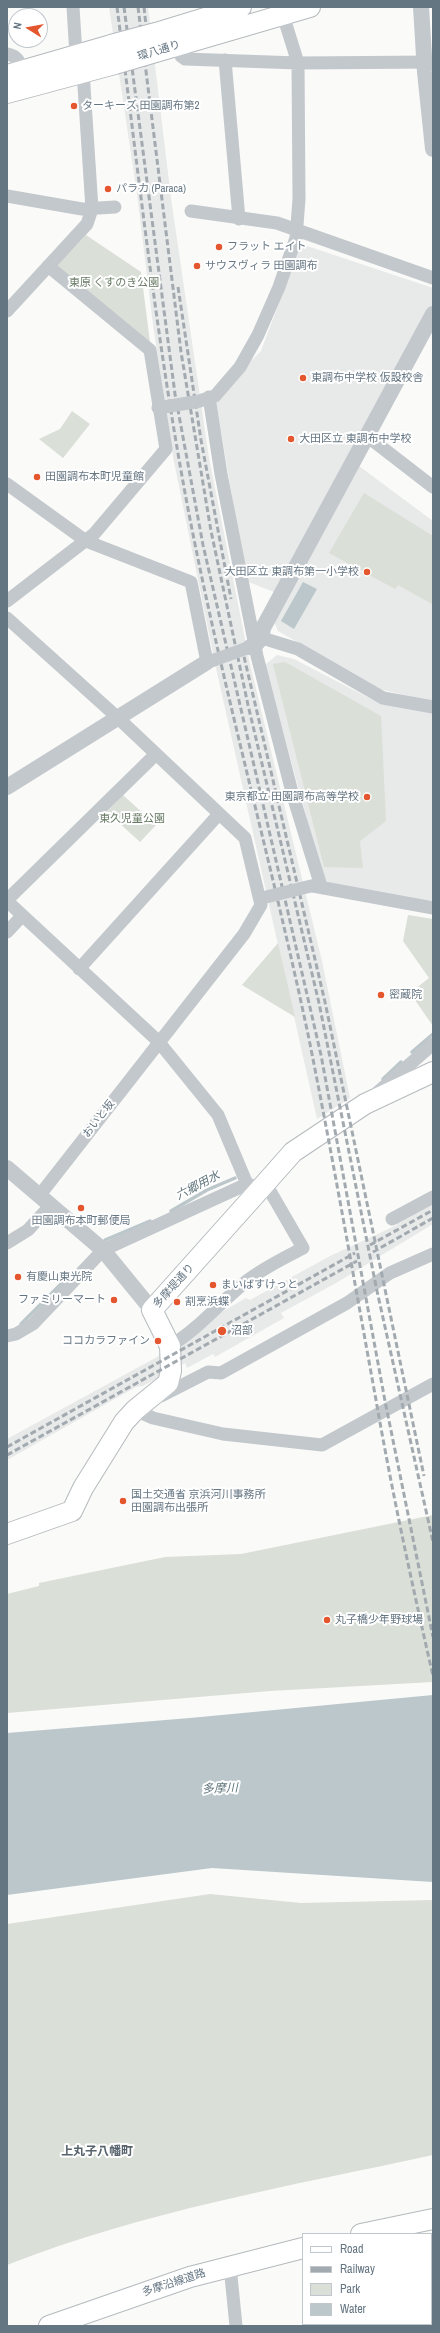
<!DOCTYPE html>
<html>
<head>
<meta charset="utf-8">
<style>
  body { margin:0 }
  #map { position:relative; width:440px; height:2333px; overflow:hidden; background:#fafaf8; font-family:"Archivo Narrow",sans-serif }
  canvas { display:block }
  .frame { position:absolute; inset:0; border:8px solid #657683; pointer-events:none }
  .legend { position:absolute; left:302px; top:2233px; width:130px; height:92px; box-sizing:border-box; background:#fff; border:1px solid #c1c8cd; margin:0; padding:5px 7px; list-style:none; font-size:12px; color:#657683 }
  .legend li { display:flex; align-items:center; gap:8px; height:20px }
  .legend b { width:20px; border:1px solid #c1c8cd }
  .north { position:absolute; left:8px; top:8px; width:40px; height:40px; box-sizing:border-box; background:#fff; border:1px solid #c1c8cd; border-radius:50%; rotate:281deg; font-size:11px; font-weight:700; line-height:16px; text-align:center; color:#657683 }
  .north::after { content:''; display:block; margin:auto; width:14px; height:18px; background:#e4572e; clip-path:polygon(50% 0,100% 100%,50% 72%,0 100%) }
</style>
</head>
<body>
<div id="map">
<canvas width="440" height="2333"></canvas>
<div class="frame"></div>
<ul class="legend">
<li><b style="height:5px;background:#fff"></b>Road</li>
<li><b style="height:5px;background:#a2aab0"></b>Railway</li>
<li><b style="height:11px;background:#dadfd7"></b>Park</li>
<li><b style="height:11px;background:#bbc7cb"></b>Water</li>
</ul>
<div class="north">N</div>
</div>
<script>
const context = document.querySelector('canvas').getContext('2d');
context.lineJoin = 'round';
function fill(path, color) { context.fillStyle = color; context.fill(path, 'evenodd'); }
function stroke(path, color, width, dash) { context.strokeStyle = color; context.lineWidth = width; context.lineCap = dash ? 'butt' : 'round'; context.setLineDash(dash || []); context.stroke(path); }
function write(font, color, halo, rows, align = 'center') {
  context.font = font + ' "Archivo Narrow","Noto Sans JP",sans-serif'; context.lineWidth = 4; context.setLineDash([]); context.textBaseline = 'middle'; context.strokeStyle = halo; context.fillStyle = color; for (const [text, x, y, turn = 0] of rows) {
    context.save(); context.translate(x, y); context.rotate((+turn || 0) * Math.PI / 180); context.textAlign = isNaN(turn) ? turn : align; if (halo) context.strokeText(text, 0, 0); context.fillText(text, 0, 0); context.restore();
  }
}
fill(new Path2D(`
  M 109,7 L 148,7 L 171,198 L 209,458 L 250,664 L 322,961 L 350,1098 L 317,1119 L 216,668 L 173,457 L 153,325 L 137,194 Z
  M 301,244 L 433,288 L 433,304 L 274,592 L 246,581 L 216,400 L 223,389 L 261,351 Z
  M 359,466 L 433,521 L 433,702 L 379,689 L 278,631 L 274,622 Z
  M 277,655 L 294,659 L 373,700 L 433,713 L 433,902 L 324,882 L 265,665 Z
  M 433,1201 L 433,1224 L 336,1283 L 281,1313 L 284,1318 L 215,1357 L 213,1354 L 187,1368 L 185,1363 L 143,1386 L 136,1387 L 7,1460 L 7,1439 L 190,1339 L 211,1318 L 246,1298 L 250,1300 L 330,1256 L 397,1225 L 396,1222 Z`), '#e8e9e9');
fill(new Path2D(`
  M 86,235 L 141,272 L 150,342 L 57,266 Z
  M 72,411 L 90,424 L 63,458 L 39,439 L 60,429 Z
  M 364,493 L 433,536 L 432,604 L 398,585 L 395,589 L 329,553 Z
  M 285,662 L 381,716 L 386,821 L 360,841 L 363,868 L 324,867 L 273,664 Z
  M 123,795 L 156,825 L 140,842 L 107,812 Z
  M 408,915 L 433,919 L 433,1026 L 410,993 L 429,978 L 403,941 Z
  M 278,943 L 295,1017 L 242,985 Z
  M 433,1515 L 433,1682 L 270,1691 L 7,1713 L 7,1594 L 39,1586 L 39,1583 L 165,1557 L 241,1554 Z
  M 210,1894 L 301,1903 L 433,1900 L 433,2155 C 290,2186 144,2211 7,2265 L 7,1924 Z`), '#dadfd7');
fill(new Path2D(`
  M 303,582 L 317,589 L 294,629 L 281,621 Z
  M 433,1695 L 433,1882 L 212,1868 L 7,1895 L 7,1733 L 190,1718 Z`), '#bbc7cb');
stroke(new Path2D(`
  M 412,1052 L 433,1034
  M 383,1079 L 401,1062
  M 171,1211 L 207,1190 L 235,1178
  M 105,1240 L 150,1221
  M 21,1324 L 63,1282`), '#bbc7cb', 3.5);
const primary = new Path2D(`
  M 156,33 L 241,7
  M 156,52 L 310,7
  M 7,75 L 111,45
  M 7,93 L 115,64
  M 7,1534 L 72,1511 L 83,1488 L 124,1422 L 135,1410 L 168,1383 L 171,1371 L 170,1346 L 152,1310 L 262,1187 L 293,1152 L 365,1104 L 433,1072
  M 361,2234 L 433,2219
  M 49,2326 L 190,2277 L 303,2248`);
stroke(primary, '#b5babe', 22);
stroke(new Path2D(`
  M 73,7 L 76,55
  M 178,45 L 181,56 L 185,59 L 298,63 L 433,62
  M 7,54 C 18,56 19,61 22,71
  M 225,60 L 239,219
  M 7,196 L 82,209 L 115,207
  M 191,211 L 277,223 L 433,278
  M 7,311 L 87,224 L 92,209 L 83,71
  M 209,397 L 221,474 L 257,656 L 293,796 L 321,886
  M 202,400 L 215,396 L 240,367 L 258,335 L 279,287 L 296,238 L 299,199 L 298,63 L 283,15
  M 367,436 L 433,487
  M 7,484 L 86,541 L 191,582 L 207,662 L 214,660
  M 7,601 L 94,534 L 166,449 L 150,350 L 48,266
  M 7,618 L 117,717 L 245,838 L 261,905 L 244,934 L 39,1196
  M 262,638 L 298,649 L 383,698 L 433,707
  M 313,886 L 433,908
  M 7,900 L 156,754
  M 7,901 L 158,1041 L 218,1115 L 247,1184
  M 7,932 L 22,916
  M 79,969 L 219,814
  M 378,1092 L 433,1044
  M 392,1219 L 433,1197
  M 7,1243 L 28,1230 L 51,1205
  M 7,1336 L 16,1334 L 33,1324 L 103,1250 L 247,1184 L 270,1191 L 303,1248 C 284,1258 265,1267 248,1280 C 221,1301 200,1328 170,1346
  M 161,1396 L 208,1372 L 221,1373 L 347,1303 L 390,1273 L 433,1254
  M 135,1410 L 153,1418 L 223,1434 L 322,1445 L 433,1384
  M 230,2266 L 236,2326`), '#c3c8cc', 13);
stroke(new Path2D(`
  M 421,7 L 425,72 L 433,149
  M 250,647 C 259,644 262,637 263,628 L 433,314
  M 7,787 L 207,662
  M 7,1168 L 103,1250 L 152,1310`), '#c3c8cc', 16);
stroke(primary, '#fff', 20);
stroke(new Path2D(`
  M 117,7 C 139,176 157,347 189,514 C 223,690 272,863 309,1039 C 333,1159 354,1279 376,1400 C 392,1492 412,1584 433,1676
  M 124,7 L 175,394 L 203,545 L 321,1055 L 385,1401 L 433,1637
  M 138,7 L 181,352 L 211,531 L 248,705 L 319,1003 L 377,1291 L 433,1542
  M 144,7 L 147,35
  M 178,287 L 201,440 L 231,599
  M 242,648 L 325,1002 L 424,1476
  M 370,1245 L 433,1210
  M 373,1252 L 433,1218
  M 7,1447 L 355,1253
  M 7,1455 L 357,1261`), '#a2aab0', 3, [6, 3]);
const primaryBridge = new Path2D(`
  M 111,45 L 156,33
  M 115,64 L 156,52`);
stroke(primaryBridge, '#b5babe', 22, []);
stroke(new Path2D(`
  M 158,408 L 200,401
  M 214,660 L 250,647
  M 266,897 L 311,886`), '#c3c8cc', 13);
stroke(primaryBridge, '#fff', 20);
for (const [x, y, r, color] of [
  [74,106,4,"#e4572e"],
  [108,189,4,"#e4572e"],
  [219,247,4,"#e4572e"],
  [197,266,4,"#e4572e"],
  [303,378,4,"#e4572e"],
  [291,439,4,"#e4572e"],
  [37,477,4,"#e4572e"],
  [367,572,4,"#e4572e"],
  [367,797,4,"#e4572e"],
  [381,995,4,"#e4572e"],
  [81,1208,4,"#e4572e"],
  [18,1277,4,"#e4572e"],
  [213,1285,4,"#e4572e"],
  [114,1300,4,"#e4572e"],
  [177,1302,4,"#e4572e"],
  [222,1331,5,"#e4572e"],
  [158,1341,4,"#e4572e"],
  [123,1501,4,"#e4572e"],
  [327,1620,4,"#e4572e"]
]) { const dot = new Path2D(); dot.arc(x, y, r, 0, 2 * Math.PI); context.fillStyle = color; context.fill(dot); stroke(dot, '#fff', 1.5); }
write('11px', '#657683', '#fff', [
  ["環八通り",159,51,-17],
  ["おいと坂",99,1119,-52],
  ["多摩堤通り",174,1286,-48],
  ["多摩沿線道路",174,2283,-18]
]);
write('11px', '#657683', '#fff', [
  ["ターキーズ 田園調布第2",82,106],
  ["パラカ (Paraca)",116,189],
  ["フラット エイト",227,247],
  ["サウスヴィラ 田園調布",205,266],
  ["東調布中学校 仮設校舎",311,378],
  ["大田区立 東調布中学校",299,439],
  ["田園調布本町児童館",45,477],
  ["大田区立 東調布第一小学校",359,572,"right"],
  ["東京都立 田園調布高等学校",359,797,"right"],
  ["密蔵院",389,995],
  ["田園調布本町郵便局",81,1221,"center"],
  ["有慶山東光院",26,1277],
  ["まいばすけっと",221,1285],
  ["ファミリーマート",106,1300,"right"],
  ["割烹浜蝶",185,1302],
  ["沼部",231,1331],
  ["ココカラファイン",150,1341,"right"],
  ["国土交通省 京浜河川事務所",131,1495],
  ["田園調布出張所",131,1508],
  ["丸子橋少年野球場",335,1620]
], 'left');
write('11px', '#687a64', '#fff', [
  ["東原 くすのき公園",114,283],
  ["東久児童公園",132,819]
]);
write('italic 12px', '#60757c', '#fff', [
  ["六郷用水",198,1186,-28],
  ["多摩川",220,1789,-2]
]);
write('bold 12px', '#57646e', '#fff', [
  ["上丸子八幡町",97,2152]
]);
</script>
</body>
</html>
